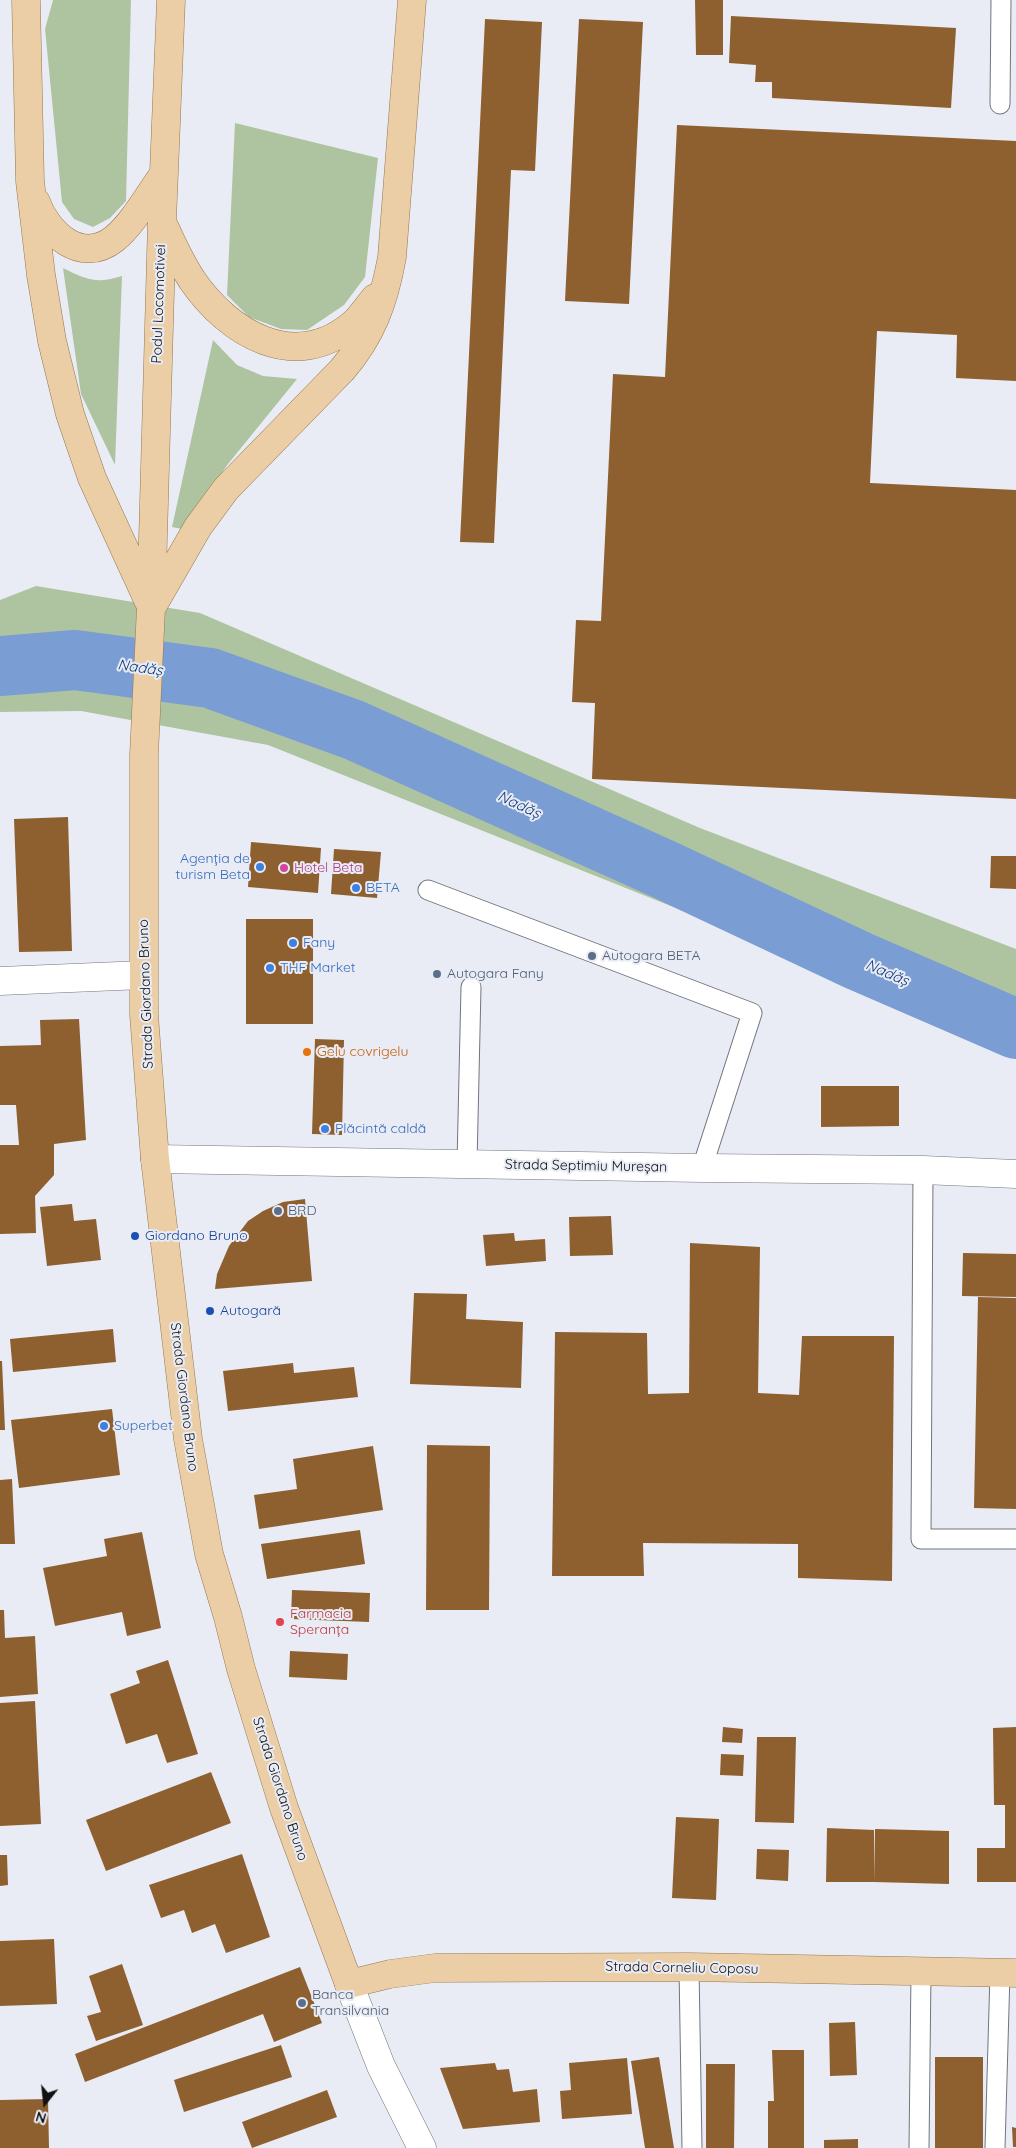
<!DOCTYPE html>
<html>
<head>
<meta charset="utf-8">
<style>
  body { margin:0 }
  #map { position:relative; width:1016px; height:2148px; overflow:hidden; background:#e9ecf5; font-family:Quicksand,sans-serif }
  canvas { display:block }
  .north { position:absolute; left:20px; top:2078px; width:50px; height:50px; -webkit-text-stroke:4px #e9ecf5; paint-order:stroke; rotate:196deg; font-size:14px; font-weight:700; line-height:20px; text-align:center; color:#101214 }
  .north::after { content:''; display:block; margin:auto; width:18px; height:22px; background:#101214; clip-path:polygon(50% 0,100% 100%,50% 72%,0 100%) }
</style>
</head>
<body>
<div id="map">
<canvas width="1016" height="2148"></canvas>
<div class="north">N</div>
</div>
<script>
const context = document.querySelector('canvas').getContext('2d');
context.lineJoin = 'round';
function fill(path, color) { context.fillStyle = color; context.fill(path, 'evenodd'); }
function stroke(path, color, width, dash) { context.strokeStyle = color; context.lineWidth = width; context.lineCap = dash ? 'butt' : 'round'; context.setLineDash(dash || []); context.stroke(path); }
function write(font, color, halo, rows, align = 'center') {
  context.font = font + ' Quicksand,sans-serif'; context.lineWidth = 4; context.setLineDash([]); context.textBaseline = 'middle'; context.strokeStyle = halo; context.fillStyle = color; for (const [text, x, y, turn = 0] of rows) {
    context.save(); context.translate(x, y); context.rotate((+turn || 0) * Math.PI / 180); context.textAlign = isNaN(turn) ? turn : align; if (halo) context.strokeText(text, 0, 0); context.fillText(text, 0, 0); context.restore();
  }
}
fill(new Path2D(`
  M 53,0 L 131,0 L 126,201 L 110,218 L 93,227 L 74,219 L 62,202 L 45,29 Z
  M 235,123 L 378,158 L 365,277 L 344,305 L 307,330 L 281,329 L 249,317 L 227,295 Z
  M 63,268 C 87,280 96,284 122,276 L 115,465 L 81,394 Z
  M 213,340 L 237,365 L 263,376 L 297,379 L 228,464 L 182,529 L 172,527 Z
  M 36,586 L 200,613 L 700,828 L 1016,949 L 1016,1044 L 268,745 L 81,711 L 0,712 L 0,600 Z`), '#aec4a0');
stroke(new Path2D(`
  M 0,666 L 75,660 L 210,678 L 354,730 L 663,869 L 859,961 L 1016,1029`), '#7a9dd3', 60);
fill(new Path2D(`
  M 695,0 L 723,0 L 723,55 L 696,55 Z
  M 731,16 L 956,28 L 951,108 L 772,98 L 772,82 L 755,82 L 756,65 L 729,63 Z
  M 485,19 L 542,22 L 535,171 L 511,170 L 494,543 L 460,542 Z
  M 579,19 L 643,22 L 629,304 L 565,301 Z
  M 677,125 L 1016,141 L 1016,381 L 956,378 L 957,335 L 877,331 L 870,483 L 1016,490 L 1016,799 L 592,779 L 595,703 L 572,702 L 576,620 L 601,621 L 613,374 L 665,377 Z
  M 68,817 L 72,951 L 19,952 L 14,819 Z
  M 251,842 L 321,848 L 318,893 L 248,887 Z
  M 334,849 L 381,852 L 377,898 L 331,894 Z
  M 991,856 L 1016,856 L 1016,889 L 990,888 Z
  M 246,919 L 313,919 L 313,1024 L 246,1024 Z
  M 79,1019 L 86,1140 L 54,1144 L 54,1175 L 35,1196 L 36,1233 L 0,1234 L 0,1145 L 19,1145 L 16,1105 L 0,1105 L 0,1046 L 41,1045 L 40,1020 Z
  M 315,1039 L 344,1040 L 342,1135 L 312,1134 Z
  M 821,1086 L 899,1086 L 899,1126 L 821,1127 Z
  M 305,1199 L 312,1281 L 215,1289 L 217,1274 L 229,1246 L 248,1221 L 263,1211 L 283,1202 Z
  M 72,1204 L 74,1221 L 96,1219 L 101,1260 L 47,1266 L 40,1207 Z
  M 611,1216 L 613,1255 L 570,1256 L 569,1217 Z
  M 514,1233 L 515,1241 L 545,1239 L 546,1261 L 486,1266 L 483,1235 Z
  M 690,1243 L 760,1247 L 758,1393 L 799,1395 L 802,1336 L 894,1336 L 892,1581 L 798,1578 L 798,1544 L 643,1543 L 644,1576 L 552,1576 L 555,1332 L 647,1333 L 648,1394 L 689,1393 Z
  M 963,1253 L 1016,1254 L 1016,1297 L 962,1296 Z
  M 414,1293 L 467,1294 L 466,1319 L 523,1322 L 521,1388 L 410,1384 Z
  M 978,1297 L 1016,1298 L 1016,1509 L 974,1508 Z
  M 113,1329 L 116,1362 L 13,1372 L 10,1339 Z
  M 0,1361 L 2,1361 L 5,1430 L 0,1430 Z
  M 293,1363 L 294,1373 L 354,1367 L 358,1397 L 228,1411 L 223,1371 Z
  M 112,1409 L 120,1475 L 19,1488 L 11,1420 Z
  M 427,1445 L 490,1446 L 489,1610 L 426,1610 Z
  M 373,1446 L 383,1510 L 259,1529 L 254,1495 L 297,1489 L 293,1459 Z
  M 12,1479 L 15,1544 L 0,1544 L 0,1480 Z
  M 360,1530 L 365,1564 L 267,1579 L 261,1544 Z
  M 142,1532 L 161,1628 L 127,1636 L 122,1612 L 55,1626 L 43,1568 L 107,1556 L 104,1539 Z
  M 292,1590 L 370,1593 L 369,1622 L 291,1619 Z
  M 0,1610 L 4,1610 L 5,1638 L 35,1636 L 38,1694 L 0,1697 Z
  M 290,1651 L 348,1654 L 347,1680 L 289,1677 Z
  M 168,1660 L 198,1754 L 167,1763 L 157,1734 L 126,1744 L 110,1694 L 140,1683 L 136,1671 Z
  M 35,1701 L 41,1824 L 0,1826 L 0,1703 Z
  M 723,1727 L 743,1729 L 742,1743 L 722,1742 Z
  M 1016,1727 L 1016,1882 L 977,1882 L 977,1848 L 1005,1848 L 1005,1805 L 994,1805 L 993,1728 Z
  M 757,1737 L 796,1737 L 794,1823 L 755,1822 Z
  M 721,1754 L 744,1755 L 743,1776 L 720,1775 Z
  M 211,1772 L 231,1823 L 106,1871 L 86,1820 Z
  M 676,1817 L 719,1819 L 716,1900 L 672,1898 Z
  M 827,1828 L 874,1830 L 874,1882 L 826,1882 Z
  M 875,1829 L 949,1831 L 949,1884 L 874,1882 Z
  M 757,1849 L 789,1850 L 788,1881 L 756,1879 Z
  M 242,1854 L 270,1937 L 226,1953 L 215,1924 L 192,1933 L 184,1910 L 161,1918 L 149,1885 Z
  M 0,1855 L 7,1855 L 8,1885 L 0,1886 Z
  M 54,1939 L 57,2004 L 0,2006 L 0,1941 Z
  M 122,1964 L 143,2025 L 96,2041 L 87,2016 L 101,2012 L 89,1976 Z
  M 300,1967 L 322,2023 L 274,2042 L 263,2014 L 85,2082 L 75,2054 Z
  M 855,2022 L 857,2075 L 830,2076 L 829,2023 Z
  M 281,2045 L 292,2077 L 184,2112 L 174,2080 Z
  M 772,2050 L 804,2050 L 804,2148 L 768,2148 L 768,2101 L 774,2101 Z
  M 659,2057 L 674,2148 L 645,2148 L 631,2061 Z
  M 935,2057 L 983,2057 L 983,2148 L 935,2148 Z
  M 627,2058 L 632,2114 L 562,2119 L 560,2091 L 571,2090 L 569,2063 Z
  M 495,2063 L 497,2070 L 509,2069 L 513,2092 L 537,2089 L 540,2122 L 463,2129 L 440,2068 Z
  M 706,2064 L 735,2064 L 734,2148 L 706,2148 Z
  M 327,2090 L 337,2117 L 252,2148 L 242,2122 Z
  M 48,2099 L 49,2148 L 0,2148 L 0,2100 Z
  M 1012,2127 L 1016,2128 L 1016,2147 L 1013,2147 Z
  M 858,2139 L 858,2148 L 824,2148 L 824,2140 Z`), '#8e5f2f');
const lane = new Path2D(`
  M 1000,104 L 1001,0
  M 428,890 L 752,1013 L 702,1168
  M 467,1164 L 471,987
  M 923,1170 L 921,1539 L 1016,1539
  M 689,1967 L 692,2148
  M 919,2148 L 921,1972
  M 995,2148 L 1000,1973`);
const street = new Path2D(`
  M 0,981 L 143,975
  M 155,1159 L 702,1168 L 923,1170 L 1016,1174`);
const secondary = new Path2D(`
  M 349,1984 L 381,2066 L 422,2148`);
const primary = new Path2D(`
  M 26,0 L 30,181 L 41,275 L 52,341 L 70,414 L 92,478 L 148,600
  M 171,0 L 162,221 L 151,608 L 144,755 L 144,1015 L 155,1159 L 188,1439 L 209,1554 L 228,1617 L 241,1669 L 284,1808 L 349,1984 L 390,1974 L 435,1968 L 689,1967 L 1016,1973
  M 36,202 C 47,233 81,265 114,239 C 133,224 149,194 164,174
  M 164,226 C 172,244 181,263 192,280 C 229,334 295,373 353,324 C 361,317 368,306 375,298
  M 153,605 L 198,527 L 226,489 L 342,370 C 372,335 384,302 392,257 L 412,0`);
stroke(lane, '#71757c', 21);
stroke(street, '#71757c', 29);
stroke(secondary, '#71757c', 29);
stroke(primary, '#95774d', 29);
stroke(lane, '#fff', 19);
stroke(street, '#fff', 28);
stroke(secondary, '#fff', 28);
stroke(primary, '#ebcea6', 28);
for (const [x, y, r, color] of [
  [260,867,5,"#3f7fe0"],
  [284,868,5,"#d1479c"],
  [356,888,5,"#3f7fe0"],
  [293,943,5,"#3f7fe0"],
  [592,956,5,"#5c6f8a"],
  [270,968,5,"#3f7fe0"],
  [437,974,5,"#5c6f8a"],
  [307,1052,5,"#e8710a"],
  [325,1129,5,"#3f7fe0"],
  [278,1211,5,"#5c6f8a"],
  [135,1236,5,"#1a4fb4"],
  [210,1311,5,"#1a4fb4"],
  [104,1426,5,"#3f7fe0"],
  [280,1622,5,"#e0444e"],
  [302,2003,5,"#5c6f8a"]
]) { const dot = new Path2D(); dot.arc(x, y, r, 0, 2 * Math.PI); context.fillStyle = color; context.fill(dot); stroke(dot, '#e9ecf5', 2); }
write('14px', '#101214', '#e9ecf5', [
  ["Podul Locomotivei",159,304,-88],
  ["Strada Giordano Bruno",146,994,-92],
  ["Strada Septimiu Mureșan",586,1166,1],
  ["Strada Giordano Bruno",184,1397,83],
  ["Strada Giordano Bruno",280,1789,72],
  ["Strada Corneliu Coposu",682,1968,1]
]);
write('14px', '#366cbe', '#e9ecf5', [
  ["Agenția de",250,859,"right"],
  ["turism Beta",250,875,"right"],
  ["BETA",366,888],
  ["Fany",303,943],
  ["THF Market",280,968],
  ["Plăcintă caldă",335,1129],
  ["Superbet",114,1426]
], 'left');
write('14px', '#b23c85', '#e9ecf5', [
  ["Hotel Beta",294,868]
], 'left');
write('14px', '#4e5e75', '#e9ecf5', [
  ["Autogara BETA",602,956],
  ["Autogara Fany",447,974],
  ["BRD",288,1211],
  ["Banca",312,1995],
  ["Transilvania",312,2011]
], 'left');
write('14px', '#c56008', '#e9ecf5', [
  ["Gelu covrigelu",317,1052]
], 'left');
write('14px', '#164399', '#e9ecf5', [
  ["Giordano Bruno",145,1236],
  ["Autogară",220,1311]
], 'left');
write('14px', '#be3a42', '#e9ecf5', [
  ["Farmacia",290,1614],
  ["Speranța",290,1630]
], 'left');
write('italic 15px', '#133d7e', '#e9ecf5', [
  ["Nadăș",140,668,8],
  ["Nadăș",519,805,25],
  ["Nadăș",887,973,23]
]);
</script>
</body>
</html>
